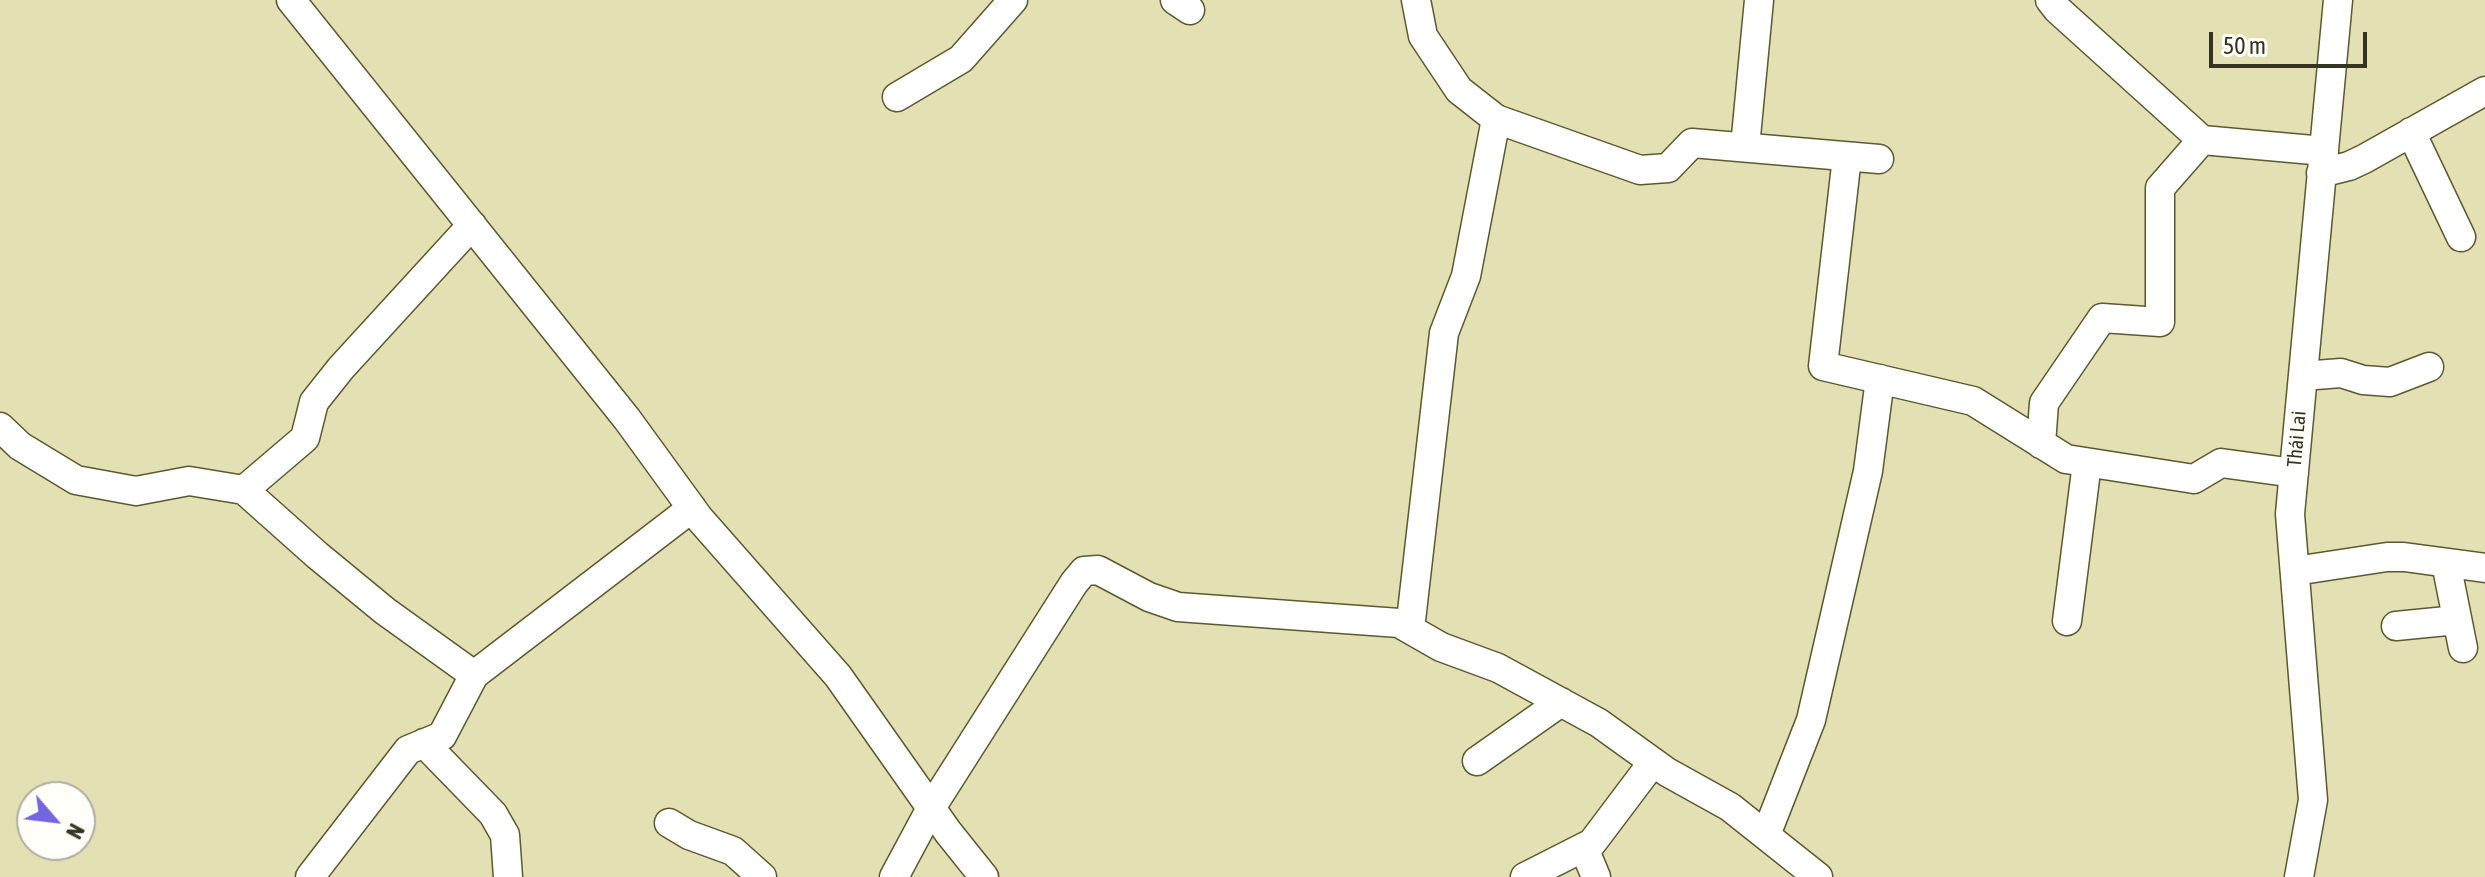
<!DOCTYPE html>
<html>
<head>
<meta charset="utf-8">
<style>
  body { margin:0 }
  #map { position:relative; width:2485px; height:877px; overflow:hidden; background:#e3e0b3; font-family:"Asap Condensed",sans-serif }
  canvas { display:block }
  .north { position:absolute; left:16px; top:781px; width:80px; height:80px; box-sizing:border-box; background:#fffffa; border:2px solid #aeaea4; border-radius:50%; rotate:118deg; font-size:22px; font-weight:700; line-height:32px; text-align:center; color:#353422 }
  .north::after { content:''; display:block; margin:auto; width:28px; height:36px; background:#7366e0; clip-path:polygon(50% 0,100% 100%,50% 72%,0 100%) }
  .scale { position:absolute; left:2209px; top:32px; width:158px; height:36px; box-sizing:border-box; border:4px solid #353422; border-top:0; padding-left:10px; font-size:24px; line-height:28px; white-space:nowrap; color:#353422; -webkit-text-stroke:6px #fffffa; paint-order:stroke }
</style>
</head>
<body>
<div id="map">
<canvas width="2485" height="877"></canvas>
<div class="north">N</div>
<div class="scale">50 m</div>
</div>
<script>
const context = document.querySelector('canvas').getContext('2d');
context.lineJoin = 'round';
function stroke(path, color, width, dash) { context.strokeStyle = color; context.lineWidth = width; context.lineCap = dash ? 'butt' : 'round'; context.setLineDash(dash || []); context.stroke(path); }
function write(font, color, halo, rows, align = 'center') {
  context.font = font + ' "Asap Condensed",sans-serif'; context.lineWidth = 6; context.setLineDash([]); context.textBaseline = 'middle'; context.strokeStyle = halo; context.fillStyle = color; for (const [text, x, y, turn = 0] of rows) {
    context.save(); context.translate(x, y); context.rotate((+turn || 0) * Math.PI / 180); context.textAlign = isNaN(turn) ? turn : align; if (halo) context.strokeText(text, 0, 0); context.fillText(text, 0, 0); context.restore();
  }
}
const minor = new Path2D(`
  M 291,0 L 627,419 L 699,518 L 838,676 L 948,832 L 984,877
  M 1175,0 L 1190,10
  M 1416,0 L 1423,36 L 1459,90 L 1496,119 L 1640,170 L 1668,168 L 1692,143 L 1879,159
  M 2050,0 L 2057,9 L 2202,140
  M 897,97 L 961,59 L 1013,0
  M 2411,132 L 2461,237
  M 1745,147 L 1759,0
  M 1847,157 L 1823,366 L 1973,401 L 2066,459 L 2194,479 L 2221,463 L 2294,473
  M 2321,173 L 2349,166 L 2364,159 L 2485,91
  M 2303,376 L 2341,373 L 2363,380 L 2390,382 L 2429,367
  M 0,427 L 20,446 L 76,480 L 136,491 L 189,481 L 244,490 L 317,555 L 385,611 L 474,675
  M 2041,444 L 2044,403 L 2102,318 L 2160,322 L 2160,188 L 2202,140 L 2324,151
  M 244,490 L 305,438 L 314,402 L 341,368 L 472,225
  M 2446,563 L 2463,648
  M 2295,571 L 2387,557 L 2404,557 L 2485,568
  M 2067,621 L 2087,463
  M 2396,626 L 2457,620
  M 1410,629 L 1444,333 L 1466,276 L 1496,119
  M 424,743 L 493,814 L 505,835 L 508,877
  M 1477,761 L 1561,702
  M 669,823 L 689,835 L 733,851 L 762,877
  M 1766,835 L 1811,720 L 1868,471 L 1880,379
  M 1584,848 L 1596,877
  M 310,877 L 408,750 L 442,736 L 474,675 L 692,508
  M 894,877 L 931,808 L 1074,583 L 1084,571 L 1098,570 L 1149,597 L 1178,607 L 1399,623 L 1441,647 L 1498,668 L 1599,723 L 1667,772 L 1730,807 L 1818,877
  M 1525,877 L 1592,843 L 1653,762
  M 2299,877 L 2313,800 L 2290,514 L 2338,0`);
stroke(minor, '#5c5930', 31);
stroke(minor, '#fff', 28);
write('20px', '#353422', '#fffffa', [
  ["Thái Lai",2297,439,-85]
]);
</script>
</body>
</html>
